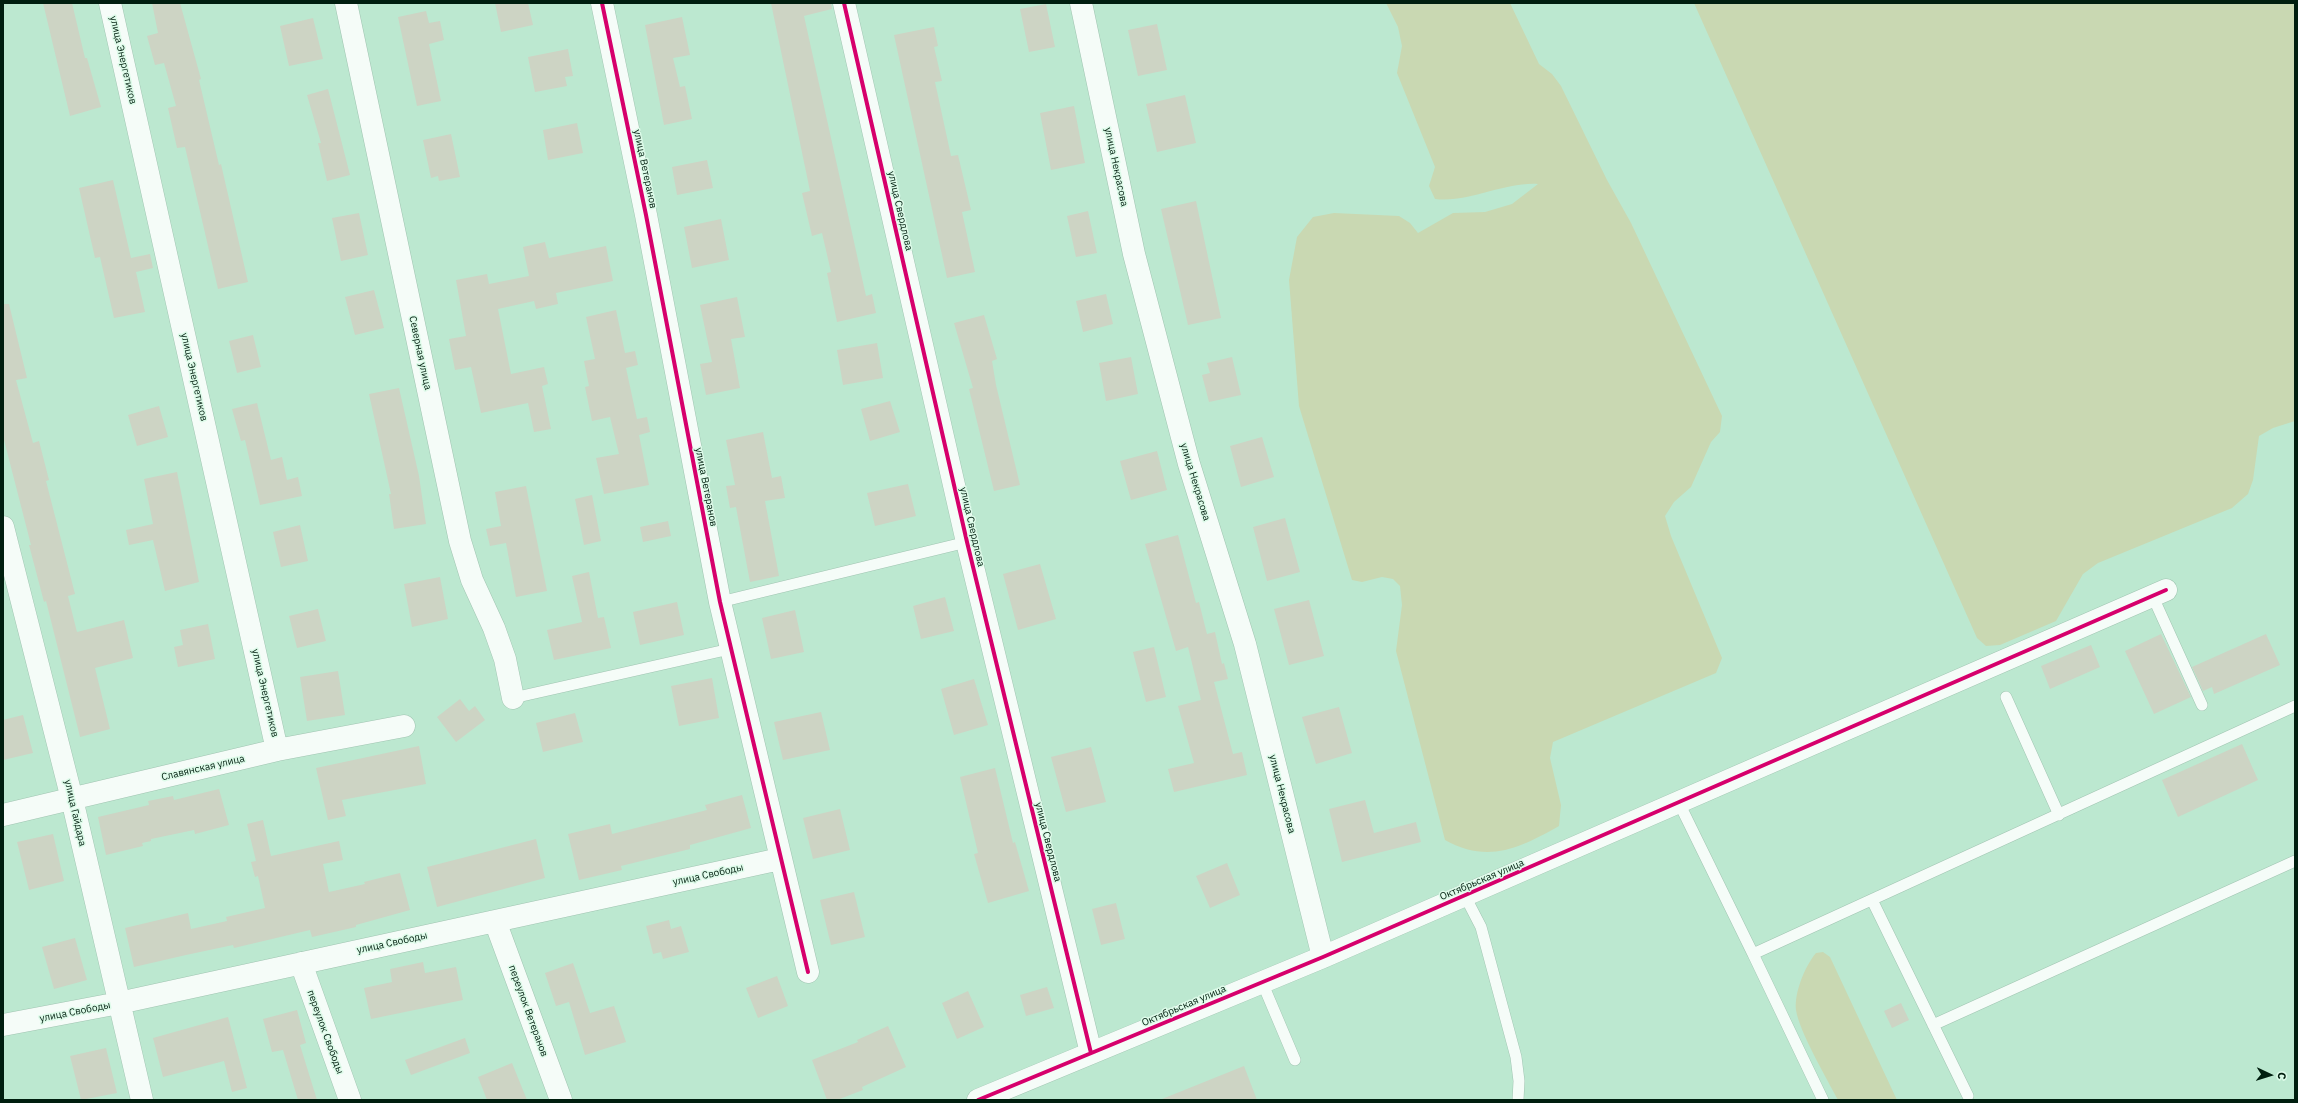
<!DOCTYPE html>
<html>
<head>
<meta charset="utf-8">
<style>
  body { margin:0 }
  #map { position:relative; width:2298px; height:1103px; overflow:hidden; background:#bce8d0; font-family:"IBM Plex Sans",sans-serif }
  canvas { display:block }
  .frame { position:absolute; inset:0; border:4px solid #001e0f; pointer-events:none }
  .north { position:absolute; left:2250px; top:1055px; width:40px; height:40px; -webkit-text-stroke:3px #ddfbe9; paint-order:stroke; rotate:94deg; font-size:11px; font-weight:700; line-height:16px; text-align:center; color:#001e0f }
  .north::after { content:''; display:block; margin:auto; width:14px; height:18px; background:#001e0f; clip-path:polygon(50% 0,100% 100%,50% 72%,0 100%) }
</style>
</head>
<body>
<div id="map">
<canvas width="2298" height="1103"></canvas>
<div class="frame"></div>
<div class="north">С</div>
</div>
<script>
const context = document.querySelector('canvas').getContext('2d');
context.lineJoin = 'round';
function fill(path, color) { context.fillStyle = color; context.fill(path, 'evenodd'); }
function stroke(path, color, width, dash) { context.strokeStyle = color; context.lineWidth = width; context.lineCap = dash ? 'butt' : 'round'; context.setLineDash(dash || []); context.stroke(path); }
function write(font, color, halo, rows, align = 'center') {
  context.font = font + ' "IBM Plex Sans",sans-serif'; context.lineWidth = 3; context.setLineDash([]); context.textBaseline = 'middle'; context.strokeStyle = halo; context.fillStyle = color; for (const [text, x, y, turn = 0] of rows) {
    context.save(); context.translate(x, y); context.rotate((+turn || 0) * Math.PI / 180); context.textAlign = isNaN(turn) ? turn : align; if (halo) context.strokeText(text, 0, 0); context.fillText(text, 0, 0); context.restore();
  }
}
fill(new Path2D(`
  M 1386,3 L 1510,3 L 1539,64 L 1552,74 L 1561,86 L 1607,180 L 1631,223 L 1722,416 L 1720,432 L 1711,442 L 1691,487 L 1674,502 L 1665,516 L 1671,536 L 1722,658 L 1716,673 L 1553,742 L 1550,758 L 1561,805 L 1559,826 C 1520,848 1488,864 1445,840 L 1396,651 L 1402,605 L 1400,586 L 1393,579 L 1382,577 L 1362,582 L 1352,580 L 1299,406 L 1289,280 L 1297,237 L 1313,217 L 1334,213 L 1399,216 L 1410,223 L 1418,233 L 1453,213 L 1485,212 L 1512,204 L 1538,184 C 1503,182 1470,203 1435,199 L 1429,186 L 1435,167 L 1397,73 L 1402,46 L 1398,27 Z
  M 1694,3 L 2293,3 L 2295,8 L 2295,421 L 2273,428 L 2259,436 L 2253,480 L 2248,494 L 2232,508 L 2098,563 L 2083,574 L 2056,621 L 2000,645 L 1986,646 L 1977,638 Z
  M 1823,952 L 1830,957 L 1897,1100 L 1838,1100 C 1827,1079 1799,1031 1796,1010 C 1794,993 1805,966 1816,953 Z`), '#c9d8b2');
fill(new Path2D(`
  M 43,3 L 72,3 L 85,58 L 87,58 L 101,107 L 70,116 Z
  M 152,3 L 180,3 L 201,79 L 199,80 L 219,165 L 221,164 L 248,282 L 218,289 L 185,147 L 177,148 L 168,108 L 176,106 L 164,63 L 155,65 L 147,36 L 158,33 Z
  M 495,3 L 528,3 L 533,25 L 501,32 Z
  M 771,3 L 831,3 L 832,9 L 804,16 L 866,296 L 872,294 L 876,313 L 837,322 L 827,273 L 831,272 L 822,233 L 812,236 L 802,193 L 810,191 Z
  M 1046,4 L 1055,47 L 1029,52 L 1020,9 Z
  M 426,11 L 429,23 L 440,21 L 444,40 L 429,44 L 441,101 L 417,106 L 398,17 Z
  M 682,17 L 690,55 L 673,58 L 680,87 L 685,86 L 692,119 L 664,125 L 645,25 Z
  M 313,18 L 323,59 L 289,66 L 280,26 Z
  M 1157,24 L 1167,70 L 1138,76 L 1128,30 Z
  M 934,27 L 938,46 L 934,47 L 942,81 L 935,82 L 951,156 L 958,155 L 971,210 L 962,212 L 975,272 L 947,278 L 894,35 Z
  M 568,49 L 573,76 L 565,77 L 567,86 L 535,92 L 528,57 Z
  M 328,89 L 350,175 L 327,181 L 318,143 L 321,143 L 307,95 Z
  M 1185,95 L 1196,143 L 1157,152 L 1146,104 Z
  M 1074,106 L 1085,163 L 1051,170 L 1040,113 Z
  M 577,123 L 583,153 L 548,160 L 543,130 Z
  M 451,134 L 460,177 L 439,181 L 438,176 L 431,178 L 423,140 Z
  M 707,160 L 713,188 L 677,195 L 672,167 Z
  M 113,180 L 131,258 L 150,254 L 153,268 L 136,272 L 145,312 L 114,318 L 100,257 L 95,258 L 79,188 Z
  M 1196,201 L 1221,318 L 1188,325 L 1161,209 Z
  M 1088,211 L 1097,253 L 1076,257 L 1067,216 Z
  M 359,213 L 368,255 L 341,261 L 332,218 Z
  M 721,219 L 729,260 L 692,268 L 684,227 Z
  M 545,242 L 549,258 L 606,246 L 613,281 L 556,293 L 558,304 L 536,309 L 534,301 L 498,309 L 511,374 L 544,367 L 548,384 L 542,386 L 551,429 L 534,432 L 528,403 L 481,413 L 471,367 L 455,370 L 449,339 L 466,336 L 456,280 L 487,274 L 489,284 L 529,276 L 523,247 Z
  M 374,290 L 384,328 L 355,335 L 345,297 Z
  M 1106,294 L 1113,324 L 1083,332 L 1076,301 Z
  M 737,297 L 745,337 L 731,339 L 740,388 L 706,395 L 700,364 L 712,362 L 700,305 Z
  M 3,304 L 9,304 L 27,378 L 16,380 L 33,443 L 39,441 L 49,480 L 46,481 L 75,594 L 68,596 L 77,632 L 124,620 L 133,658 L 95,668 L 110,729 L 80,737 L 46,601 L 44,602 L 29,545 L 31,545 L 3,436 Z
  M 616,310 L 625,353 L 635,351 L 638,365 L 626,368 L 637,419 L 647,417 L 650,432 L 639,435 L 649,485 L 604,494 L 596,458 L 619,454 L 610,417 L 592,421 L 585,387 L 589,386 L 584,361 L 595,359 L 586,317 Z
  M 984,315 L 997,359 L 992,361 L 996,385 L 1020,485 L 994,491 L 969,389 L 973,388 L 954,323 Z
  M 253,335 L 261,367 L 237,373 L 229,341 Z
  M 877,343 L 883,378 L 843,385 L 837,350 Z
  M 1131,357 L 1138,394 L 1106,401 L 1099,363 Z
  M 1232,357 L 1241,395 L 1209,402 L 1202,375 L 1210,373 L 1207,363 Z
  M 399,388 L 419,476 L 426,524 L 394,529 L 389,494 L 391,494 L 369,394 Z
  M 890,401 L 900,432 L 870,441 L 861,409 Z
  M 257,403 L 271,460 L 282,457 L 287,480 L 298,477 L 302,496 L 260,505 L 245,440 L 241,441 L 232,409 Z
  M 159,406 L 168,437 L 137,446 L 128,415 Z
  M 763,432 L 772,478 L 781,476 L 785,498 L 765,501 L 779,576 L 750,582 L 736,507 L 730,508 L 726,486 L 735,485 L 726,440 Z
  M 1262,437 L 1274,477 L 1241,487 L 1230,446 Z
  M 1157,451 L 1167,490 L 1131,500 L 1120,461 Z
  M 177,472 L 199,582 L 165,591 L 153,540 L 129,545 L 126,530 L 153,524 L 144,479 Z
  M 908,484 L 916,516 L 875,526 L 867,493 Z
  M 526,486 L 547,591 L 516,597 L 506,543 L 490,546 L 486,529 L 501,526 L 495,492 Z
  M 592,495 L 601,541 L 584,545 L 575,499 Z
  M 1285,518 L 1300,572 L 1267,581 L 1253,527 Z
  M 668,521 L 671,536 L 643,542 L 640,527 Z
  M 300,525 L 308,561 L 281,567 L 273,532 Z
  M 1178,535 L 1196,603 L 1199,602 L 1207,634 L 1215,632 L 1222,664 L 1224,663 L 1228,679 L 1214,682 L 1233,754 L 1242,752 L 1247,775 L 1174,792 L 1168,769 L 1194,763 L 1178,706 L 1201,700 L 1188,647 L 1176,651 L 1145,544 Z
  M 1040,564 L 1056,619 L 1018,630 L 1003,574 Z
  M 589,572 L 598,618 L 604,617 L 611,648 L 554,660 L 547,630 L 582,622 L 572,576 Z
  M 440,577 L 448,619 L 412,627 L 404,584 Z
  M 945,597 L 954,631 L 921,639 L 913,606 Z
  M 1309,600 L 1324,656 L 1289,665 L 1274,609 Z
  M 677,602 L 684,635 L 640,645 L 633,612 Z
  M 318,609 L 326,641 L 297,648 L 289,616 Z
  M 795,610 L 804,652 L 771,659 L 762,618 Z
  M 208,624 L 215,659 L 178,667 L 174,647 L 183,645 L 180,630 Z
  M 2161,634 L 2191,697 L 2154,714 L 2125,651 Z
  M 2266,634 L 2280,665 L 2214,694 L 2212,687 L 2203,691 L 2192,667 Z
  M 2091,645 L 2100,667 L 2050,689 L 2041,666 Z
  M 1154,647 L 1166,697 L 1146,702 L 1133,652 Z
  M 338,671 L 345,715 L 307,721 L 300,677 Z
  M 712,678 L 719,718 L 679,726 L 671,686 Z
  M 974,679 L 988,725 L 954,735 L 941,689 Z
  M 460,699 L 469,711 L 475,706 L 485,720 L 456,742 L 437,717 Z
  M 1339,707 L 1352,753 L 1316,764 L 1302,717 Z
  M 821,712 L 830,750 L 783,760 L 774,722 Z
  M 575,713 L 583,742 L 543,752 L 536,723 Z
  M 23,715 L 33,753 L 3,760 L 3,720 Z
  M 2242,744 L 2258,780 L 2178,817 L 2162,780 Z
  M 419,746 L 426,784 L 342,800 L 346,816 L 328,820 L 316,768 Z
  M 1091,747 L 1106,802 L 1066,812 L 1051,757 Z
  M 995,768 L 1013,843 L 1015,842 L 1029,891 L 988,903 L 974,854 L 978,853 L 960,777 Z
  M 219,789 L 229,825 L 195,834 L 194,830 L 151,839 L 151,841 L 142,843 L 143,846 L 106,855 L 98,817 L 149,805 L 148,801 L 173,796 L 174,800 Z
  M 742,795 L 751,828 L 690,845 L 690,849 L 621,866 L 622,870 L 579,880 L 568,834 L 610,824 L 612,834 L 707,810 L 705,805 Z
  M 1365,800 L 1374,833 L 1416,822 L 1421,842 L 1342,862 L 1329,809 Z
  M 840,809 L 850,850 L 813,859 L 803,818 Z
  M 263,820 L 271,856 L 339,841 L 343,860 L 323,864 L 329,892 L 365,884 L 364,882 L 400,873 L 410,910 L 356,925 L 356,927 L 312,937 L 310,930 L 234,948 L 233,945 L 186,955 L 134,967 L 125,928 L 188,913 L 191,929 L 227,921 L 226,917 L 265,908 L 258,876 L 255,877 L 251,862 L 256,861 L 247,824 Z
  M 53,834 L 64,881 L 29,890 L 17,842 Z
  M 536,839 L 545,878 L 437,907 L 427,867 Z
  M 1227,863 L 1240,895 L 1210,908 L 1196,876 Z
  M 854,892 L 865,937 L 831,945 L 820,900 Z
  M 1116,903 L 1125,939 L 1101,945 L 1092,909 Z
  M 669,920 L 671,929 L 681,926 L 689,952 L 663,959 L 661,952 L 653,954 L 646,926 Z
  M 75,938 L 87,980 L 54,989 L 42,947 Z
  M 423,962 L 425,973 L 456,967 L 463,1000 L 371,1019 L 364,988 L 392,982 L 390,969 Z
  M 573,963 L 590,1013 L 614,1006 L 626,1042 L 585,1055 L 569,1002 L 556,1006 L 545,973 Z
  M 777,976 L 788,1006 L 758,1018 L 746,988 Z
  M 1047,987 L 1054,1008 L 1026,1016 L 1020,995 Z
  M 968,991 L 984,1027 L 957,1039 L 942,1003 Z
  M 1901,1003 L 1909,1020 L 1892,1028 L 1884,1011 Z
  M 297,1010 L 306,1043 L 300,1045 L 317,1100 L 298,1100 L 283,1050 L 272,1052 L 263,1019 Z
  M 228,1017 L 247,1088 L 232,1092 L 224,1061 L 163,1077 L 153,1038 Z
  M 888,1026 L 906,1067 L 862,1087 L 863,1090 L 837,1100 L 827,1100 L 812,1060 L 858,1042 L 857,1040 Z
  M 465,1038 L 470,1053 L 411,1075 L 405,1060 Z
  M 106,1048 L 117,1093 L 81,1100 L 70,1056 Z
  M 512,1063 L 527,1100 L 487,1100 L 478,1077 Z
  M 1244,1066 L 1257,1100 L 1162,1100 L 1162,1099 Z`), '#cdd4c4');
const lane = new Path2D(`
  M 2153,597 L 2202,705
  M 720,602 L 967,542
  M 2006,697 L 2059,815
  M 513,698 L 730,649
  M 1679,803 L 1753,954 L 2295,706
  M 1465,896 L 1481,927 L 1516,1057 L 1519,1081 L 1518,1100
  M 1872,900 L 1968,1096
  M 1753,954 L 1823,1100
  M 1262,982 L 1295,1060
  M 1933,1025 L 2295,861`);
const street = new Path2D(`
  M 110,3 L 277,750
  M 346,3 L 460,541 L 472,580 L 494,628 L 505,659 L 513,698
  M 602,3 L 646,215 L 720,602 L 808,972
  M 844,3 L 967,542 L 1091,1053
  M 1081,3 L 1134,254 L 1189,464 L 1245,644 L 1323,957
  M 3,527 L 72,799 L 142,1100
  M 3,815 L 277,750 L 404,726
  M 495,921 L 561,1100
  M 301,963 L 350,1100
  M 3,1025 L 119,1003 L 780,859
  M 978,1100 L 1323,957 L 2166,590`);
stroke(lane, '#a0c4b1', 12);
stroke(street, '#a0c4b1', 23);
stroke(lane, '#f5fcf8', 11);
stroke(street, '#f5fcf8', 22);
stroke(new Path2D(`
  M 602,3 L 646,215 L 720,602 L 808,972
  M 844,3 L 967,542 L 1091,1053
  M 978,1100 L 1323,957 L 2166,590`), '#d6006c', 4);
write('10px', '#001e0f', '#ddfbe9', [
  ["улица Энергетиков",123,60,77],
  ["улица Некрасова",1116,167,78],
  ["улица Ветеранов",645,169,78],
  ["улица Свердлова",900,211,77],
  ["Северная улица",420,353,78],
  ["улица Энергетиков",194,377,77],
  ["улица Некрасова",1195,482,73],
  ["улица Ветеранов",706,487,79],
  ["улица Свердлова",972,527,77],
  ["улица Энергетиков",265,693,77],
  ["Славянская улица",203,768,-13],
  ["улица Некрасова",1282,794,76],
  ["улица Гайдара",75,813,77],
  ["улица Свердлова",1048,842,76],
  ["улица Свободы",708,875,-12],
  ["Октябрьская улица",1482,880,-23],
  ["улица Свободы",392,943,-12],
  ["Октябрьская улица",1184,1006,-23],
  ["переулок Ветеранов",528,1011,70],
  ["улица Свободы",75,1012,-11],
  ["переулок Свободы",325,1032,70]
]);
</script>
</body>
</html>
